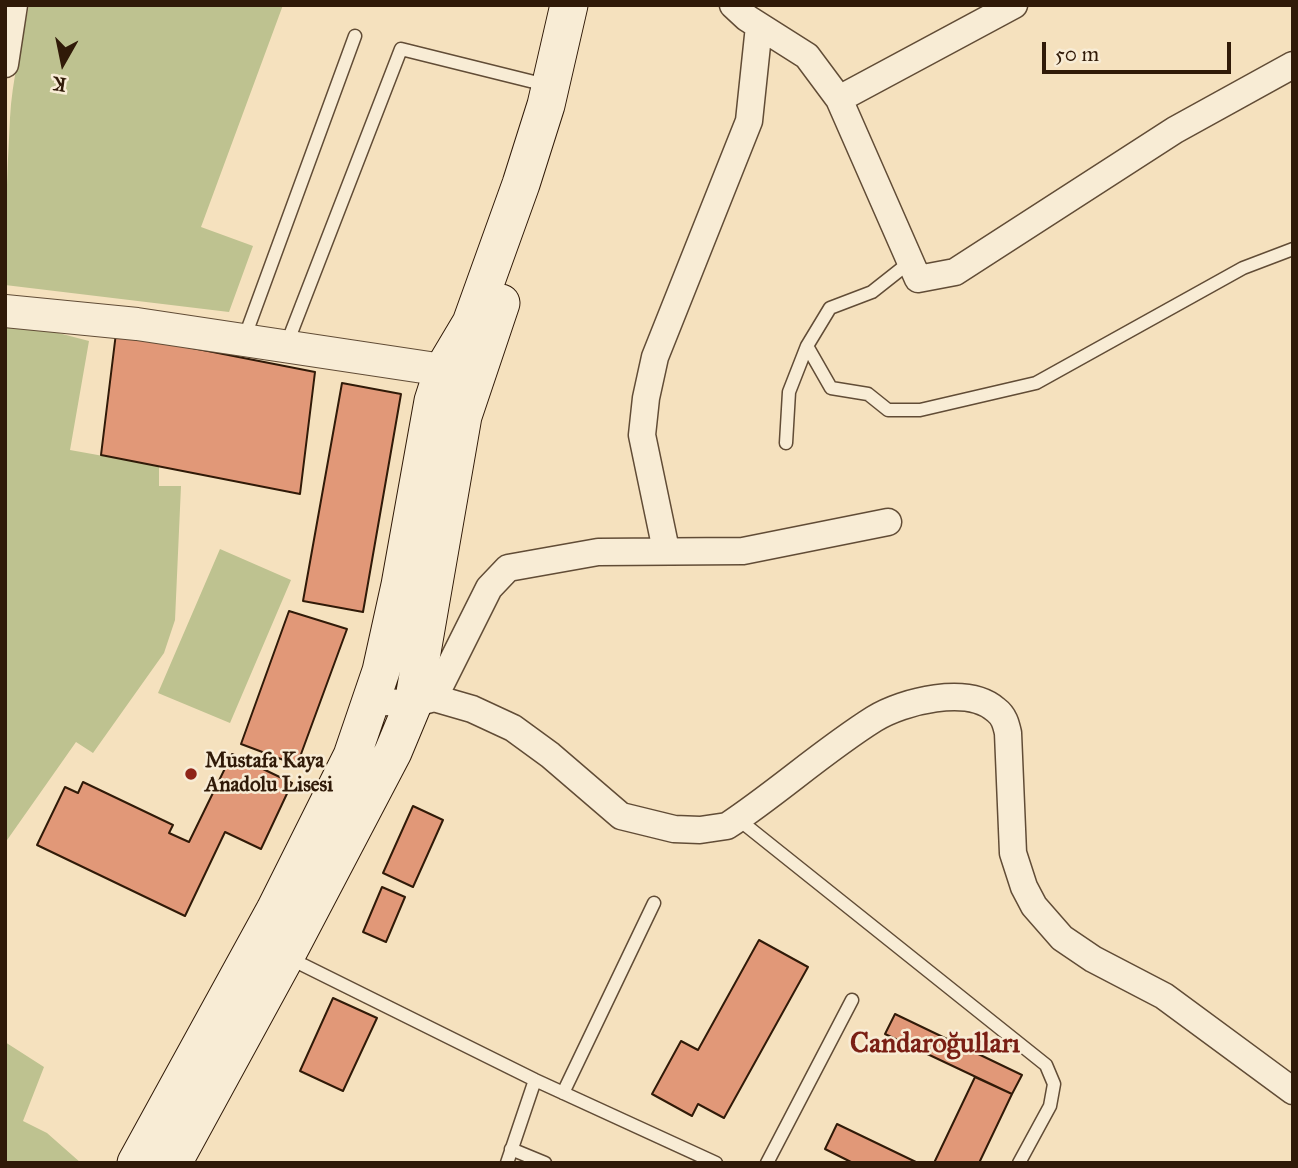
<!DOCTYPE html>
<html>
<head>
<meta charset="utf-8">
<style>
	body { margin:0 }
	#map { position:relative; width:1298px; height:1168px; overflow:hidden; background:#f5e1be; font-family:"IM FELL Great Primer",serif }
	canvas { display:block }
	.frame { position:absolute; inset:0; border:7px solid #301a08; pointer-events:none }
	.north { position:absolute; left:28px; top:28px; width:70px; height:70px; -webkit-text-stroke:5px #f8ecd5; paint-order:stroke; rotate:189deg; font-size:19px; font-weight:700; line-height:28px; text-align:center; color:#301a08 }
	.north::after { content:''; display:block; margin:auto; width:24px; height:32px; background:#301a08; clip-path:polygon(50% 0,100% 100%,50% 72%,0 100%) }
	.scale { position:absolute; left:1042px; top:42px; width:189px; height:32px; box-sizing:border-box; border:4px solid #301a08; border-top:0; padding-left:9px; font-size:21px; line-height:24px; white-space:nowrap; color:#301a08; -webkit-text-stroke:5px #f8ecd5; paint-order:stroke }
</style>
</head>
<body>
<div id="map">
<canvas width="1298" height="1168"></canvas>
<div class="frame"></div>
<div class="north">K</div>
<div class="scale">50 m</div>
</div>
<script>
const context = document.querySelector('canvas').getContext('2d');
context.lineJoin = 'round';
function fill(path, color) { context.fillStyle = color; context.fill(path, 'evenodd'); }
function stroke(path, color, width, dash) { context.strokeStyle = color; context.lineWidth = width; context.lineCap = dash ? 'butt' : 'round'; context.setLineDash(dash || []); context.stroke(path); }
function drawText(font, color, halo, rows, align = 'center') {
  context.font = font + ' "IM FELL Great Primer",serif'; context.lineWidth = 5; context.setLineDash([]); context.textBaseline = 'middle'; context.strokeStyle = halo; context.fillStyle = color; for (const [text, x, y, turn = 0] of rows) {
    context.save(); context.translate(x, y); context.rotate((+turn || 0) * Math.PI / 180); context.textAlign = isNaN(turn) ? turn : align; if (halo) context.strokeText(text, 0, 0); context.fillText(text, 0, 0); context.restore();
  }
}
fill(new Path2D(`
	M 29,5 L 283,5 L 201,227 L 253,246 L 229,312 L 5,285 C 5,229 7,174 10,118 C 12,80 22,42 29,5 Z
	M 5,319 L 89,341 L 70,450 L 159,466 L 159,486 L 181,486 L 175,620 L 164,653 L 93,753 L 76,742 L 5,843 Z
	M 220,549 L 291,580 L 230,723 L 158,693 Z
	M 5,1042 L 44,1067 L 23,1121 L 47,1133 L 81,1163 L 5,1163 Z`), '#bec290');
const building = new Path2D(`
	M 116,333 L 315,372 L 300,494 L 101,455 Z
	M 342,383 L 401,394 L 363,612 L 303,601 Z
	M 289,611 L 347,629 L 297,765 L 241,744 Z
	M 232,754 L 292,783 L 261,849 L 225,832 L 185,916 L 37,845 L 65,787 L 78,793 L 83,782 L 173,825 L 169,833 L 189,842 Z
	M 413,806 L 443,820 L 413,887 L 383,873 Z
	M 382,887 L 405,897 L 386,942 L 363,932 Z
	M 759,940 L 808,967 L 724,1118 L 698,1104 L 692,1116 L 652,1094 L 681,1041 L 698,1050 Z
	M 333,998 L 377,1018 L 343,1091 L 300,1071 Z
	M 895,1014 L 1022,1075 L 1012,1094 L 885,1034 Z
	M 975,1077 L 1012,1094 L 979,1163 L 934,1163 Z
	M 837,1124 L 918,1163 L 853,1163 L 825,1149 Z`);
fill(building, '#e19878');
stroke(building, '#301a08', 2);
const service = new Path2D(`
	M 244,339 L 355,36
	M 286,346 L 401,49 L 546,85
	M 807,346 L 831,388 L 868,394 L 888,410 L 920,410 L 1036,383 L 1243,268 L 1293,249
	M 786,443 L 789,392 L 807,346 L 830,308 L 872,292 L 910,262
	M 738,819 L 1046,1065 L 1054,1084 L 1050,1106 L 1019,1163
	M 289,958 L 535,1080 L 716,1163
	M 563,1093 L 654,903
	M 511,1149 L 545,1163
	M 507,1163 L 535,1080
	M 767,1163 L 852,1000`);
const minor = new Path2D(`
	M 733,5 L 747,18 L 807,56 L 839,99 L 918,279 L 955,272 L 1175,130 L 1293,65
	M 5,64 L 14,5
	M 839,99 L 1014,5
	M 666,550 L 642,435 L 646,398 L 655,357 L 749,121 L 759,26
	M 434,698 L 472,709 L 513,728 L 550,755 L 621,816 L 674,829 L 700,830 L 727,826 C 777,793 823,751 874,719 C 903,701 968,685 996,710 C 1004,716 1006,724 1008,733 L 1013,853 L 1024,887 L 1034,906 L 1062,938 L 1093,959 L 1164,996 L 1293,1091
	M 372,701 L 413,704 L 434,698 L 489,588 L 508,568 L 598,552 L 743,551 L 888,522`);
const tertiary = new Path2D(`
	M 5,311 L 137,324 L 443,370 L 466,377`);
const secondary = new Path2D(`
	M 136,1163 L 275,910 L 352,756 L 381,671 L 400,585 L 433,401 L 443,370 L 471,323 L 521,184 L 546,105 L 569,5
	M 173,1163 L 286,956 L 393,752 L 413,704 L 463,416 L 501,303`);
stroke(service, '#614c36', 15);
stroke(minor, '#614c36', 29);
stroke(tertiary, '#614c36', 34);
stroke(secondary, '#301a08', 39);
stroke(service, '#f8ecd5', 12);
stroke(minor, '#f8ecd5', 26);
stroke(tertiary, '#f8ecd5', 32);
stroke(secondary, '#f8ecd5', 37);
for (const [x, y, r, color] of [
	[191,774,7,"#8f2418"]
]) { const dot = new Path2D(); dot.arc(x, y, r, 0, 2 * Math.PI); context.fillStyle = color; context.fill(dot); stroke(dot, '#f8ecd5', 2.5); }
drawText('bold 21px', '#301a08', '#f8ecd5', [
	["Mustafa Kaya",205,762],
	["Anadolu Lisesi",205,786]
], 'left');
drawText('bold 28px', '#7a1f14', '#f8ecd5', [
	["Candaroğulları",935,1045]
]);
</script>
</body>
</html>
